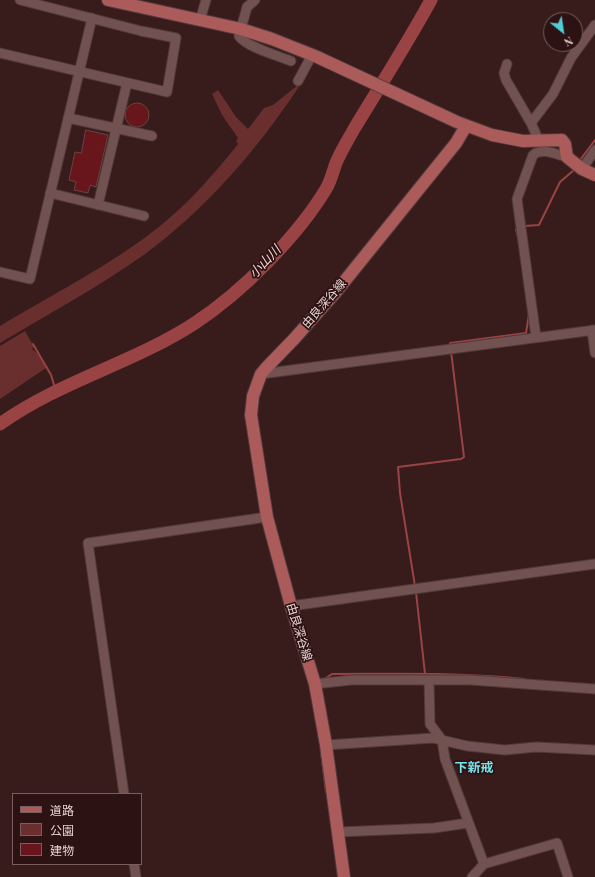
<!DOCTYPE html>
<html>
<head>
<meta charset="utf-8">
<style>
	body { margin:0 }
	#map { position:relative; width:595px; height:877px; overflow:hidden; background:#371c1b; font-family:"Playfair Display","Noto Sans JP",serif }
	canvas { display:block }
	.legend { position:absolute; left:12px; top:793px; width:130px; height:72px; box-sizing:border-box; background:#2c1212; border:1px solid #765f5e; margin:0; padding:5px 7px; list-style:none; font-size:12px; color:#e5d2d1 }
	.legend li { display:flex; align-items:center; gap:8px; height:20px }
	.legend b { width:20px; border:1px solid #765f5e }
	.north { position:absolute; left:543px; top:12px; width:40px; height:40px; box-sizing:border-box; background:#2c1212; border:1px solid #765f5e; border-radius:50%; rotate:150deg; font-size:11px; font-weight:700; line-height:16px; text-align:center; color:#e5d2d1 }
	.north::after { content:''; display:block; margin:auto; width:14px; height:18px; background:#51ccd5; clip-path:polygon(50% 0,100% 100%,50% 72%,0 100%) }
</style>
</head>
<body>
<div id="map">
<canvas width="595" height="877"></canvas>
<ul class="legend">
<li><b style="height:5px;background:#aa5b5a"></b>道路</li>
<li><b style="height:11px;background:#692f2f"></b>公園</li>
<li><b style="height:11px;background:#68151b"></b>建物</li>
</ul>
<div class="north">N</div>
</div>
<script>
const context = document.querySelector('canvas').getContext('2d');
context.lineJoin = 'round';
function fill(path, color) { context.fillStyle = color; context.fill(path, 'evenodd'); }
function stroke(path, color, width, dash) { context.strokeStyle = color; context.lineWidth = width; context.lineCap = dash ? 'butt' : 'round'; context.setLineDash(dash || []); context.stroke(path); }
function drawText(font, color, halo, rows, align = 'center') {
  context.font = font + ' "Playfair Display","Noto Sans JP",serif'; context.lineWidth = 3.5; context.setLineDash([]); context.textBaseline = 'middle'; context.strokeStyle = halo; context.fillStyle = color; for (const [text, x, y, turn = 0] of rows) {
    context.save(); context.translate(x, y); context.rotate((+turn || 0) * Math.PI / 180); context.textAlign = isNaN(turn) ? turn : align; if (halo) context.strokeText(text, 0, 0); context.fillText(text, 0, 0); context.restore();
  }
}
fill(new Path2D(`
	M 298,85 L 300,85 C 258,149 207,208 145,254 C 99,287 48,314 0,343 L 0,326 C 53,294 113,264 160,226 C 190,202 214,174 238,144 L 236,141 L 238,138 L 222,115 L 212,94 L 218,90 L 236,117 L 248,129 L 264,108 L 273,105 Z
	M 25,331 L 34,347 L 32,349 L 37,353 L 46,368 L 0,399 L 0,346 Z`), '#692f2f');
stroke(new Path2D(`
	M 580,160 L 595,140
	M 524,226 L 539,225 L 560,182 L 574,170
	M 516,230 L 518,237
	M 33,344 L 51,375 L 56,391
	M 451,347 L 450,343 L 526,333 L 529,314
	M 415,586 L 400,493 L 398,467 L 461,459 L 464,457 L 451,351
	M 416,592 L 425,674
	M 326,678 L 332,674 C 396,674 460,672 524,679
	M 318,733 L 319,740
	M 321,752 L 326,792`), '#994344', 2);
stroke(new Path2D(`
	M 0,424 C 60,381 134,363 195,323 C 242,292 297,237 326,189 C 331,181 333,171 336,163 C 341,151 348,140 354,129 C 380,86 407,44 431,0`), '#994344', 13);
const building = new Path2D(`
	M125 115a12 12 0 1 1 24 0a12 12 0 1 1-24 0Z
	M 86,130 L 108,135 L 96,187 L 90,185 L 88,193 L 74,190 L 76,182 L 69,180 L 75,152 L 81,153 Z`);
fill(building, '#68151b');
stroke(building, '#644543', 1);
const minor = new Path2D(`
	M 255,0 L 247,7 L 239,36 C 246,47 279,56 291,61
	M 200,20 L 206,0
	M 0,53 L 167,92 L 176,38 L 141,31 L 20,0
	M 507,64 L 504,73 L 506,80 L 531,123 L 539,141
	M 298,81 L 312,55
	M 68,118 L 152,136
	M 531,123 L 553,94 L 571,58 L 595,25
	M 582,169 L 595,150
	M 50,193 L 144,216
	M 98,205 L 127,83
	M 0,272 L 30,279 L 92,18
	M 592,330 L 595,353
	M 536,337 L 517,199 L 533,155 C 542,147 557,155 567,157
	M 261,374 L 595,330
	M 291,606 L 595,564
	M 429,680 L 430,724 L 442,740 L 445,759 L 484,864
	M 315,684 L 351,680 L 471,680 L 595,689
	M 326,745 L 433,738 L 467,746 L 505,750 L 536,747 L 595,750
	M 124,794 L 88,543 L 267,517
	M 338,832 L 434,828 L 468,823
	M 134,864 L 136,877
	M 472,877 L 484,864 L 557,843 L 568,877`);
const major = new Path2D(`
	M 108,0 L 241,29 L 272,39 L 315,56 L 457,122 L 492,135 L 523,141 L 562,140 L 565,144 L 567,157 L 582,169 L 595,175
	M 344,877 L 326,745 L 315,684 L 291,606 L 267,517 L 251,415 L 253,396 L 261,374 L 266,368 L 294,339 L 335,293 L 456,143 L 466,126`);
stroke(minor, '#513a3b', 11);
stroke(major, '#513a3b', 14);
stroke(minor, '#725250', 9);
stroke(major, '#aa5b5a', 12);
drawText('12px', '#e5d2d1', '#2c1212', [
	["由良深谷線",324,304,-49],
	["由良深谷線",299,632,73]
]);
drawText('italic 13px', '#f2d8d6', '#2c1212', [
	["小山川",265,262,-47]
]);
drawText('bold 13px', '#77e3eb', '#2c1212', [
	["下新戒",474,768]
]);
</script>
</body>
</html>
